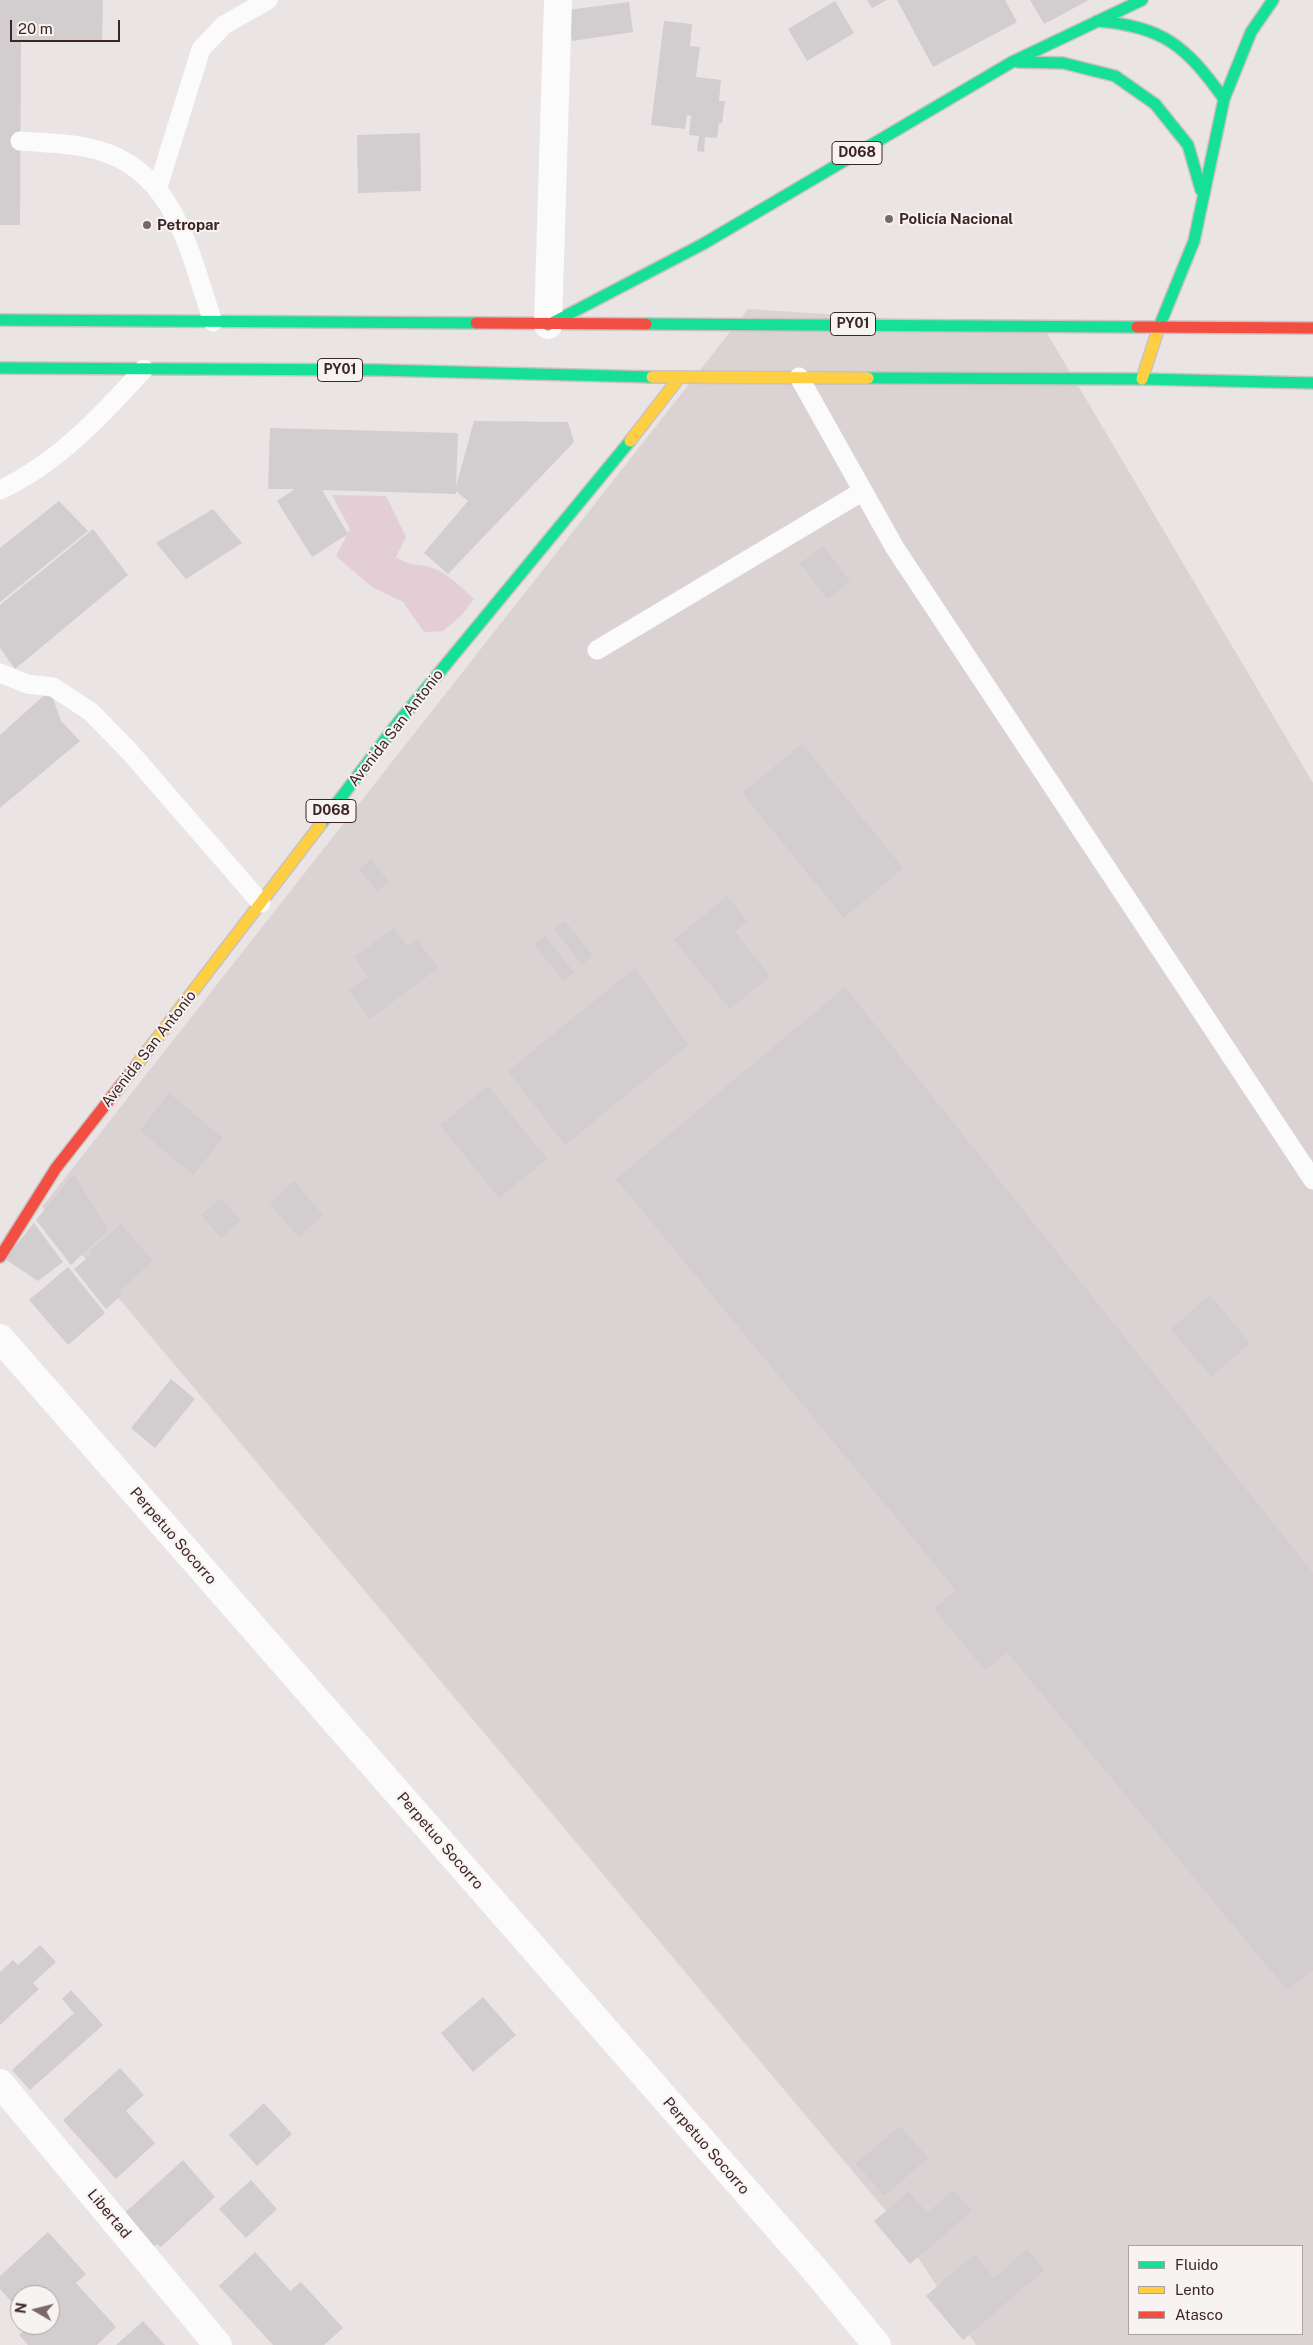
<!DOCTYPE html>
<html>
<head>
<meta charset="utf-8">
<style>
	body { margin:0 }
	#map { position:relative; width:1313px; height:2345px; overflow:hidden; background:#eae4e5; font-family:"Public Sans",sans-serif }
	canvas { display:block }
	.legend { position:absolute; left:1128px; top:2245px; width:175px; height:90px; box-sizing:border-box; background:#f8f3f3; border:1px solid #ada1a0; margin:0; padding:6px 9px; list-style:none; font-size:15px; color:#3c2623 }
	.legend li { display:flex; align-items:center; gap:10px; height:25px }
	.legend b { width:25px; border:1px solid #ada1a0 }
	.north { position:absolute; left:10px; top:2285px; width:50px; height:50px; box-sizing:border-box; background:#f8f3f3; border:1px solid #ada1a0; border-radius:50%; rotate:278deg; font-size:14px; font-weight:700; line-height:20px; text-align:center; color:#3c2623 }
	.north::after { content:''; display:block; margin:auto; width:18px; height:22px; background:#796867; clip-path:polygon(50% 0,100% 100%,50% 72%,0 100%) }
	.scale { position:absolute; left:10px; top:20px; width:110px; height:22px; box-sizing:border-box; border:2px solid #3c2623; border-top:0; padding-left:6px; font-size:15px; line-height:18px; white-space:nowrap; color:#3c2623; -webkit-text-stroke:4px #f8f3f3; paint-order:stroke }
</style>
</head>
<body>
<div id="map">
<canvas width="1313" height="2345"></canvas>
<ul class="legend">
<li><b style="height:6px;background:#16e098"></b>Fluido</li>
<li><b style="height:6px;background:#ffcf43"></b>Lento</li>
<li><b style="height:6px;background:#f24e42"></b>Atasco</li>
</ul>
<div class="north">N</div>
<div class="scale">20 m</div>
</div>
<script>
const context = document.querySelector('canvas').getContext('2d');
context.lineJoin = 'round';
function fill(path, color) { context.fillStyle = color; context.fill(path, 'evenodd'); }
function stroke(path, color, width, dash) { context.strokeStyle = color; context.lineWidth = width; context.lineCap = dash ? 'butt' : 'round'; context.setLineDash(dash || []); context.stroke(path); }
function drawText(font, color, halo, rows, align = 'center') {
  context.font = font + ' "Public Sans",sans-serif'; context.lineWidth = 4; context.setLineDash([]); context.textBaseline = 'middle'; context.strokeStyle = halo; context.fillStyle = color; for (const [text, x, y, turn = 0] of rows) {
    context.save(); context.translate(x, y); context.rotate((+turn || 0) * Math.PI / 180); context.textAlign = isNaN(turn) ? turn : align; if (halo) context.strokeText(text, 0, 0); context.fillText(text, 0, 0); context.restore();
  }
}
fill(new Path2D(`
	M 748,309 L 1044,328 L 1313,783 L 1313,2345 L 976,2345 L 891,2217 L 42,1207 ZM 1129,2246 L 1302,2246 L 1302,2334 L 1129,2334 Z`), '#dbd3d3');
fill(new Path2D(`
	M 332,495 L 386,496 L 406,537 L 396,557 C 411,567 413,563 429,567 C 447,572 461,587 474,599 L 462,615 L 443,631 L 424,632 L 403,602 L 372,587 L 336,556 L 350,529 Z`), '#e2ced4');
fill(new Path2D(`
	M 0,0 L 103,0 L 102,42 L 21,41 L 20,225 L 0,225 Z
	M 867,0 L 887,0 L 872,8 Z
	M 897,0 L 1005,0 L 1017,22 L 933,67 Z
	M 1030,0 L 1089,0 L 1044,24 Z
	M 835,1 L 854,33 L 807,61 L 788,29 Z
	M 629,2 L 633,32 L 572,41 L 568,10 Z
	M 664,21 L 692,24 L 690,46 L 700,47 L 696,77 L 721,80 L 719,101 L 725,101 L 722,123 L 719,123 L 717,138 L 705,137 L 704,152 L 697,151 L 699,136 L 689,135 L 691,116 L 687,115 L 685,129 L 651,125 Z
	M 420,133 L 421,191 L 358,193 L 357,135 Z
	M 474,421 L 568,422 L 574,442 L 448,574 L 424,553 L 468,501 L 456,491 L 456,494 L 322,490 L 348,534 L 312,557 L 277,501 L 295,489 L 268,489 L 270,428 L 458,433 L 456,486 Z
	M 59,501 L 88,531 L 0,602 L 0,548 Z
	M 213,509 L 242,543 L 186,579 L 156,543 Z
	M 93,529 L 128,575 L 15,669 L 0,648 L 0,605 Z
	M 824,546 L 850,582 L 827,599 L 800,563 Z
	M 50,690 L 61,721 L 80,741 L 0,808 L 0,735 Z
	M 802,744 L 903,868 L 844,918 L 742,793 Z
	M 371,859 L 389,882 L 377,891 L 359,869 Z
	M 727,896 L 747,921 L 735,932 L 770,976 L 730,1009 L 674,940 Z
	M 565,921 L 592,955 L 582,965 L 554,929 Z
	M 394,928 L 407,946 L 417,939 L 438,968 L 370,1019 L 349,991 L 368,977 L 354,957 Z
	M 545,936 L 574,972 L 564,981 L 534,945 Z
	M 635,968 L 688,1045 L 565,1145 L 508,1071 Z
	M 845,987 L 1313,1573 L 1313,1970 L 1287,1990 L 1007,1652 L 985,1670 L 934,1609 L 956,1590 L 616,1179 Z
	M 488,1086 L 547,1159 L 499,1198 L 440,1125 Z
	M 169,1093 L 223,1138 L 193,1175 L 140,1130 Z
	M 74,1174 L 108,1230 L 71,1265 L 36,1220 Z
	M 294,1181 L 323,1215 L 299,1237 L 270,1204 Z
	M 221,1198 L 241,1221 L 221,1238 L 201,1215 Z
	M 34,1223 L 63,1262 L 38,1281 L 5,1259 Z
	M 121,1224 L 153,1261 L 120,1290 L 114,1283 L 123,1294 L 106,1309 L 74,1269 L 91,1255 L 89,1252 Z
	M 68,1267 L 105,1313 L 68,1345 L 29,1300 Z
	M 1210,1295 L 1250,1343 L 1211,1377 L 1171,1329 Z
	M 171,1379 L 195,1399 L 155,1448 L 131,1428 Z
	M 40,1945 L 56,1962 L 33,1983 L 39,1989 L 0,2025 L 0,1972 L 13,1960 L 18,1965 Z
	M 71,1990 L 103,2025 L 30,2090 L 12,2070 L 74,2013 L 62,1999 Z
	M 483,1997 L 516,2035 L 473,2072 L 441,2033 Z
	M 120,2068 L 144,2095 L 126,2111 L 155,2143 L 116,2179 L 63,2120 Z
	M 264,2103 L 292,2134 L 257,2166 L 229,2135 Z
	M 900,2126 L 928,2158 L 884,2196 L 856,2163 Z
	M 183,2160 L 215,2197 L 161,2247 L 157,2244 L 148,2252 L 118,2219 Z
	M 251,2180 L 277,2209 L 246,2238 L 219,2209 Z
	M 954,2190 L 972,2211 L 910,2264 L 874,2221 L 909,2192 L 927,2213 Z
	M 48,2232 L 86,2274 L 76,2283 L 116,2327 L 97,2345 L 28,2345 L 19,2335 L 30,2325 L 50,2325 L 50,2295 L 20,2295 L 20,2311 L 0,2289 L 0,2276 Z
	M 1027,2249 L 1044,2270 L 963,2340 L 926,2296 L 974,2254 L 994,2278 Z
	M 255,2252 L 290,2291 L 301,2282 L 343,2328 L 324,2345 L 273,2345 L 219,2286 Z
	M 143,2321 L 165,2345 L 116,2345 Z`), '#d2cdce');
const fast = new Path2D(`
	M 1097,21 C 1163,26 1186,46 1224,99
	M 1018,62 L 1063,63 L 1115,76 L 1155,104 L 1188,145 L 1201,190
	M 0,320 L 476,323
	M 646,324 L 1137,327
	M 548,325 L 703,244 L 1012,62 L 1142,0
	M 1159,327 L 1194,241 L 1224,99 L 1251,32 L 1273,0
	M 0,368 L 377,370 L 652,377
	M 868,378 L 1142,379 L 1313,383
	M 321,824 L 396,725 L 630,441`);
const slow = new Path2D(`
	M 652,377 L 868,378
	M 1142,379 L 1159,327
	M 630,441 L 679,378
	M 135,1067 L 321,824`);
const jam = new Path2D(`
	M 476,323 L 646,324
	M 1137,327 L 1313,328
	M 0,1257 L 56,1168 L 135,1067`);
stroke(fast, '#c9c2c1', 14);
stroke(slow, '#c9c2c1', 14);
stroke(jam, '#c9c2c1', 14);
stroke(new Path2D(`
	M 20,141 C 45,143 73,143 97,150 C 176,171 190,255 213,322
	M 158,187 L 201,49 L 224,25 L 268,0
	M 799,377 L 895,548 L 1313,1180
	M 0,490 C 58,463 102,415 144,369
	M 597,650 L 863,491
	M 0,673 L 27,684 L 53,687 L 91,712 L 130,752 L 261,903`), '#fcfbfb', 19);
stroke(new Path2D(`
	M 548,325 L 558,0
	M 0,1338 L 816,2271 L 877,2345
	M 0,2083 L 218,2345`), '#fcfbfb', 28);
stroke(fast, '#16e098', 11);
stroke(slow, '#ffcf43', 11);
stroke(jam, '#f24e42', 11);
for (const [x, y, r, color] of [
	[889,219,5,"#796867"],
	[147,225,5,"#796867"]
]) { const dot = new Path2D(); dot.arc(x, y, r, 0, 2 * Math.PI); context.fillStyle = color; context.fill(dot); stroke(dot, '#f8f3f3', 2); }
for (const [x, y, w] of [
	[857,153,50],
	[853,324,45],
	[340,370,45],
	[331,811,50]
]) { const box = new Path2D(); box.roundRect(x - w / 2, y - 11.5, w, 23, 4); context.fillStyle = '#f8f3f3'; context.fill(box); stroke(box, '#3c2623', 1); }
drawText('bold 14px', '#3c2623', null, [
	["D068",857,153],
	["PY01",853,324],
	["PY01",340,370],
	["D068",331,811]
]);
drawText('bold 15px', '#3c2623', '#f8f3f3', [
	["Policía Nacional",899,219],
	["Petropar",157,225]
], 'left');
drawText('15px', '#3c2623', '#f8f3f3', [
	["Avenida San Antonio",396,728,-52],
	["Avenida San Antonio",149,1049,-52],
	["Perpetuo Socorro",173,1536,49],
	["Perpetuo Socorro",440,1841,49],
	["Perpetuo Socorro",706,2146,49],
	["Libertad",109,2214,50]
]);
</script>
</body>
</html>
